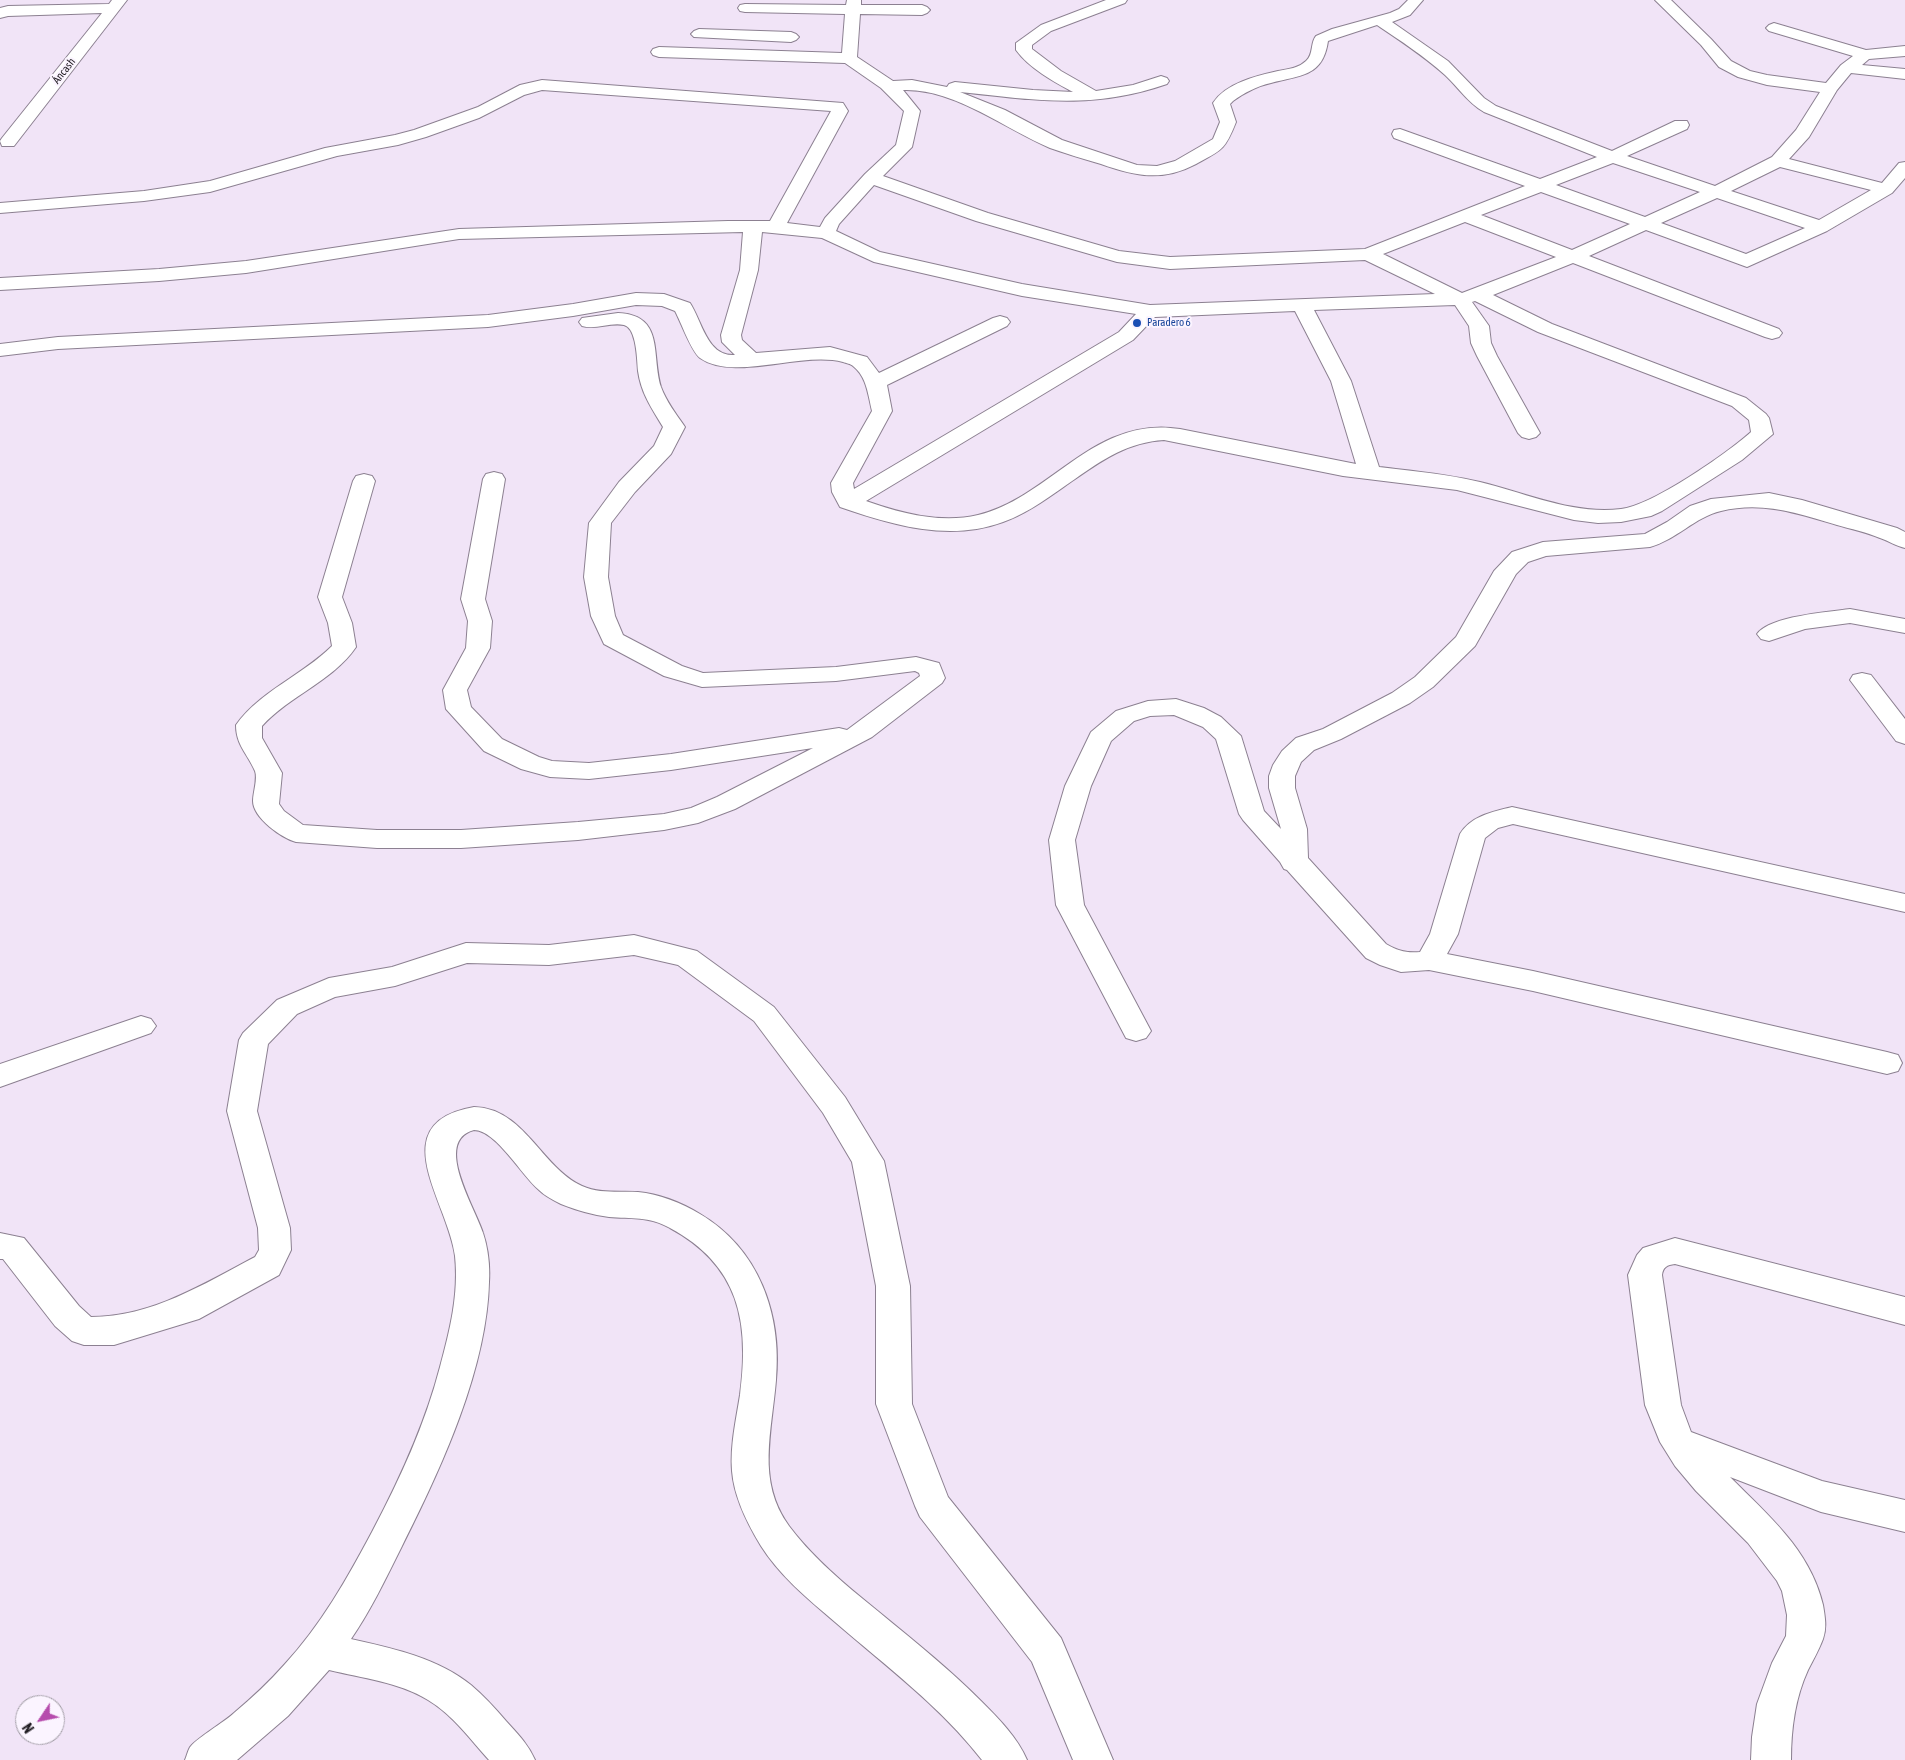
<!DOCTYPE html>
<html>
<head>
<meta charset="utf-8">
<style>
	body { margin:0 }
	#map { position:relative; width:1905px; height:1760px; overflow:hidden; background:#f1e4f7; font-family:"Asap Condensed",sans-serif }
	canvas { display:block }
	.north { position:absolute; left:15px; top:1695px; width:50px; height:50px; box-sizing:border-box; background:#fbf4ff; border:1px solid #a39ea7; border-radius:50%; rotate:236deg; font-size:14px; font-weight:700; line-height:20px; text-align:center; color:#201c22 }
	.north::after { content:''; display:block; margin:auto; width:18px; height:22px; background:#b64cad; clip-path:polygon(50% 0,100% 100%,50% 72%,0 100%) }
</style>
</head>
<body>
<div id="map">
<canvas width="1905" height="1760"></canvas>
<div class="north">N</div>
</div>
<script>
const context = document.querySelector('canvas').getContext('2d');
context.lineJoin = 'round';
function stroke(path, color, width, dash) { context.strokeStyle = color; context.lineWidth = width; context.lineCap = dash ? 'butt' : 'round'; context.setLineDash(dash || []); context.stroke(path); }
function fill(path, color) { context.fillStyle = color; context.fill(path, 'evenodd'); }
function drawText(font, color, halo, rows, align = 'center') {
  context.font = font + ' "Asap Condensed",sans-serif'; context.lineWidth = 4; context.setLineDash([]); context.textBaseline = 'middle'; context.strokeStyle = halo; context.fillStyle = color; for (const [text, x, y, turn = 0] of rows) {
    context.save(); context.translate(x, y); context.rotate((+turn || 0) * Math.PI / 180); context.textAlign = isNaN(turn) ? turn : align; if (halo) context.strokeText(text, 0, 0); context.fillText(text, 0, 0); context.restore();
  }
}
const minor = new Path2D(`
	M 112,0 L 127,0 L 14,146 L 2,146 L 0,141 L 2,138 L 102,13 L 8,16 L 0,18 L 0,8 L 8,6 L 109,4 Z
	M 847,0 L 861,0 L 861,5 L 922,5 L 927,7 L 930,10 L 927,13 L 922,15 L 860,14 L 857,57 L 893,81 L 912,80 L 947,87 L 949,84 L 955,82 L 1033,90 L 1073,92 C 1054,82 1029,68 1016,50 L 1016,43 L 1041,25 L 1106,0 L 1127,0 L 1125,3 L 1051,31 L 1032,45 L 1032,49 L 1061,71 L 1096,91 L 1133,85 L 1161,76 L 1167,78 L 1169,81 L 1167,84 C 1092,110 1036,100 960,92 L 1005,110 L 1062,140 L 1137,165 L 1157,166 L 1175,161 L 1213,139 L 1220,122 L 1213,103 C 1226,83 1256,76 1278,71 C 1288,69 1299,68 1306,61 C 1314,54 1310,43 1316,36 L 1332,29 L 1390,13 L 1399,9 L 1408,0 L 1423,0 L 1410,15 L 1392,22 L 1448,61 L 1484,98 L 1496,106 L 1612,151 L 1675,121 L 1687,121 L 1689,125 L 1687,129 L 1627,156 L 1715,186 L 1772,157 L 1796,130 L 1820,92 L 1767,85 L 1738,77 L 1719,67 L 1701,45 L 1655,0 L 1671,0 L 1711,39 L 1731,61 L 1750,71 L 1767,75 L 1826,83 L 1841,65 L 1853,56 L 1769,31 L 1766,28 L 1769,25 L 1774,23 L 1866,50 L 1905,46 L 1905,56 L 1869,59 L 1862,65 L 1905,69 L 1905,79 L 1851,73 L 1837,90 L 1809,137 L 1789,159 L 1882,183 L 1899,163 L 1905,162 L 1905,178 L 1892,193 L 1827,231 L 1747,267 L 1646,230 L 1589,256 L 1779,329 L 1782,333 L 1779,337 L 1772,339 L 1765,337 L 1573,263 L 1493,295 L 1552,324 L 1746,398 L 1766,414 L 1769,418 L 1773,434 L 1742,460 L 1662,511 L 1651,516 L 1621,522 L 1598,523 L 1574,520 L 1457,490 L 1343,476 L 1164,440 C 1129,442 1103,459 1075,479 C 1053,494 1029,513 1003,522 C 949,542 892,525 840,507 L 832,492 L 831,483 L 872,411 C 868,395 867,377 853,366 C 851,364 846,363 843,362 C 801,351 734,382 700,358 C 691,351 681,322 675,311 L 662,306 L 636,305 L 573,316 L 488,327 L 58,349 L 0,356 L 0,344 L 58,337 L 488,315 L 573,304 L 636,293 L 664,294 L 690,303 C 702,321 707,357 735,355 L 722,342 L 721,335 L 740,270 L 743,232 L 459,239 L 246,273 L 159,281 L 0,290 L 0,278 L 159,269 L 246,261 L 459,229 L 728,221 L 770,221 L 831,111 L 542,90 L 524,95 L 479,118 L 426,137 L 398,145 L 337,156 L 210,192 L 144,201 L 0,213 L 0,203 L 144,191 L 210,181 L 325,148 L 395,135 L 414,130 L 478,107 L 520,85 L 542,80 L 843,103 L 848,111 L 787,223 L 820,227 L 825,218 L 865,174 L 896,145 L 904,111 L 881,88 L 845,63 L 659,57 L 653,55 L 651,52 L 653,49 L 659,47 L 842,53 L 845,14 L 745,12 L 740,11 L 738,8 L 740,5 L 745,4 L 846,5 ZM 1377,25 C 1401,41 1424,56 1445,75 C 1459,88 1468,103 1484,112 L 1597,157 L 1540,179 L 1400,129 L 1394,130 L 1392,134 L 1394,138 L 1525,186 L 1365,249 L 1170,257 L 1119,251 L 988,213 L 883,176 L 912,147 L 920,111 L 903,90 C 954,88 1005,129 1050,148 C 1067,154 1084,159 1101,164 C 1135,176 1162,182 1196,164 C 1222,150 1225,150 1236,122 L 1230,104 L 1233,101 C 1244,93 1257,86 1271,83 C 1300,75 1323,77 1328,41 ZM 1613,163 L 1700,192 L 1645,217 L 1556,185 ZM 1780,167 L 1871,190 L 1819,220 L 1731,191 ZM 874,185 L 976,221 L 1117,262 L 1170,269 L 1365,260 L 1435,294 L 1150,305 L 1022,284 L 880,252 L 836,231 L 839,224 ZM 1541,192 L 1630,224 L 1572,250 L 1481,215 ZM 1717,198 L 1805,228 L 1746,254 L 1661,223 ZM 1465,222 L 1556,257 L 1462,293 L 1383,254 ZM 762,232 L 822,238 L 874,262 L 1022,296 L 1136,314 L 1119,332 L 854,489 L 853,483 L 892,411 L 887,385 L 1007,326 L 1010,322 L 1007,318 L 1000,316 L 993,318 L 879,373 L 867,357 L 830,347 L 756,353 L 742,340 L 741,335 L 758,270 ZM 1475,301 L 1538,332 L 1732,406 L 1749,420 L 1751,432 C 1726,454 1653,505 1621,509 C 1573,515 1526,493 1480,482 C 1447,474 1413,471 1379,467 L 1351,381 L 1314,310 L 1455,305 L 1469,326 L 1471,343 L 1477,356 L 1518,433 L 1522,437 L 1529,439 L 1536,437 L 1540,433 L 1497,356 L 1491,343 L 1489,326 L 1472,302 ZM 1295,311 L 1331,381 L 1356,464 L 1180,429 C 1094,415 1050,498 978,515 C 941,524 900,513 866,501 L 1133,340 L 1155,317 Z
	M 699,29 L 791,32 L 796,34 L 799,37 L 796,40 L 791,42 L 694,37 L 691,34 L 694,31 Z
	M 618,313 C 665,315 651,355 661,387 C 666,401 676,414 685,427 L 671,454 L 635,492 L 611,523 L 608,577 L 615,616 L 623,635 L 682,666 L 703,673 L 836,667 L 916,657 L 939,663 L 945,678 L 942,683 L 872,737 L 735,809 L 698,823 L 664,830 L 578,840 L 461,848 L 377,848 L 296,842 C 282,838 253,818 253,801 C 253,792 258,779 255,771 C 247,753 236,745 236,725 C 260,691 303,675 332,646 L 328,623 L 318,597 L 353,481 L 356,476 L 364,474 L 372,476 L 375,481 L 342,597 L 352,623 L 356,647 C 333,681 289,696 262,726 L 262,738 L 282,773 L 279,804 L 284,811 L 303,825 L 377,830 L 461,830 L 578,822 L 664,814 L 691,808 L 717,797 L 813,748 L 671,770 L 589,779 L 550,777 L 521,769 L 484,751 L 446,709 L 443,690 L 466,648 L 468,621 L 461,599 L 483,479 L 486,474 L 494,472 L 502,474 L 505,479 L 485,599 L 492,621 L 490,648 L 467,690 L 471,707 L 502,739 L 539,757 L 552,761 L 589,763 L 671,754 L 839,728 L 847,730 L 920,676 L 919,673 L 915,671 L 836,681 L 702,687 L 664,676 L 604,644 L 591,616 L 584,577 L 589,523 L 619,482 L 654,446 L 663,427 C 652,409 641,393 638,371 C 637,361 637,328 624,325 C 610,322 596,330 582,326 L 579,322 L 582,318 Z
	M 1769,493 L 1802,500 L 1897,528 L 1905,532 L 1905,548 C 1896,546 1889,541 1880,538 C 1866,532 1851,529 1837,525 C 1797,513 1762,501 1721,511 C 1695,517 1676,540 1650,547 L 1546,556 L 1528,562 L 1516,574 L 1475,646 L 1433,687 L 1410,703 L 1341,739 L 1314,750 L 1301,762 L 1295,776 L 1295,788 L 1307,829 L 1308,858 L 1386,944 C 1398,951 1406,953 1420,952 L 1430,934 L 1460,834 C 1471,816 1492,812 1512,807 L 1905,894 L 1905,912 L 1513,824 L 1498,828 L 1485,838 L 1458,934 L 1447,954 L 1533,971 L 1887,1052 L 1898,1055 L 1902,1063 L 1898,1071 L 1887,1074 L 1533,991 L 1429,970 L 1401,972 L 1380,965 L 1366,958 L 1287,870 L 1284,869 L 1280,862 L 1243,820 L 1239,814 L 1216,739 L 1203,727 L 1174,715 L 1150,716 L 1134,721 L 1111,741 L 1091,786 L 1075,840 L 1084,905 L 1151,1031 L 1146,1038 L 1136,1041 L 1126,1038 L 1056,905 L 1049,840 L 1065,786 L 1091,732 L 1116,711 L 1148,701 L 1176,699 L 1204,708 L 1221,717 L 1241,736 L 1264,811 L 1281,829 L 1269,788 L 1269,776 L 1273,765 L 1282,751 L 1296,738 L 1323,729 L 1392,693 L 1415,677 L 1456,637 L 1494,571 L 1512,552 L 1543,542 L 1645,534 L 1667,522 L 1690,506 L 1711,499 Z
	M 1850,609 L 1905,619 L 1905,633 L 1850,623 L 1805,629 L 1769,641 L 1761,639 L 1757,634 C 1770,616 1828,612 1850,609 Z
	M 1862,673 L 1871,675 L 1905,719 L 1905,744 L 1896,741 L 1850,680 L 1853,675 Z
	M 634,935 L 697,951 L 774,1007 L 845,1097 L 879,1153 L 884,1161 L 910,1286 L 912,1404 L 948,1497 L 1061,1638 L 1113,1760 L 1073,1760 L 1032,1662 L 920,1517 L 915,1506 L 876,1404 L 876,1286 L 852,1162 L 823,1113 L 754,1021 L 678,965 L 634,955 L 549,965 L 467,963 L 395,986 L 335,997 L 297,1014 L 268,1044 L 257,1111 L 290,1228 L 291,1250 L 279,1275 L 199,1319 L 114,1345 L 84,1345 L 72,1341 L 55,1326 L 3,1259 L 0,1259 L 0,1233 L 24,1238 L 79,1306 L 91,1317 C 151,1317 204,1284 255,1257 L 259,1250 L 258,1228 L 227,1111 L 239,1040 L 243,1033 L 277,1000 L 329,978 L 392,967 L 466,943 L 549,945 Z
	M 141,1016 L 151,1019 L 156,1026 L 151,1033 L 0,1087 L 0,1064 Z
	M 474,1107 C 524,1108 541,1167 582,1186 C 600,1194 619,1191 638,1192 C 659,1194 682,1203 700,1214 C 759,1249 782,1314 776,1380 C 772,1431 756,1481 789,1526 C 810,1554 836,1577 863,1599 C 903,1632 944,1664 981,1701 C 999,1719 1017,1737 1027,1760 L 982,1760 C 941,1707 886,1666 835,1622 C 808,1599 780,1576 761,1546 C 747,1523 734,1497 732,1471 C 730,1446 736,1420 740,1395 C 750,1322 739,1265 670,1228 C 649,1216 631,1219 609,1217 C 593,1215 576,1210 561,1204 C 553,1200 545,1196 539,1190 C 522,1176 496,1130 474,1130 C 432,1141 476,1209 483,1233 C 488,1248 490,1266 489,1282 C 487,1369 441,1469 402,1546 C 386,1578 371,1610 351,1639 C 392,1648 438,1658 471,1685 C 484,1696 495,1708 506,1721 C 517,1733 528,1744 535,1760 L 489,1760 C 470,1739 453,1715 428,1700 C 399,1682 362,1678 329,1670 L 288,1716 L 237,1760 L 185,1760 C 187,1756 188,1749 191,1746 C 200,1736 223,1723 234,1713 C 252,1698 269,1682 285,1664 C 321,1625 347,1579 372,1532 C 400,1479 425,1425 440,1367 C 450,1330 459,1294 455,1256 C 449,1203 381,1123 474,1107 Z
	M 1675,1238 L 1905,1297 L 1905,1325 L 1675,1264 C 1667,1265 1663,1267 1662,1275 L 1681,1405 L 1691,1432 L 1822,1481 L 1905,1500 L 1905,1532 L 1821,1512 L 1730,1477 C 1768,1515 1810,1550 1823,1605 C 1825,1617 1827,1628 1823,1639 C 1819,1650 1813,1660 1808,1670 C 1795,1698 1791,1730 1791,1760 L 1751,1760 L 1752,1737 L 1757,1704 L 1772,1663 L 1786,1636 L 1787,1615 L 1782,1591 L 1777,1581 L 1748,1543 L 1696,1491 L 1675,1466 L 1660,1442 L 1645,1405 L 1628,1275 L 1637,1255 L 1643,1248 Z`);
stroke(minor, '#8c8091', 2);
fill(minor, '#fff');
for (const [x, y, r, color] of [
	[1137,323,5,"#1a4fb4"]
]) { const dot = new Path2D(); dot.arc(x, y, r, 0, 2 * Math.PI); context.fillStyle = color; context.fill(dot); stroke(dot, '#fbf4ff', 2); }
drawText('11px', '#201c22', '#fbf4ff', [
	["Áncash",64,71,-52]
]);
drawText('11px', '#164399', '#fbf4ff', [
	["Paradero 6",1147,323]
], 'left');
</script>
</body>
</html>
